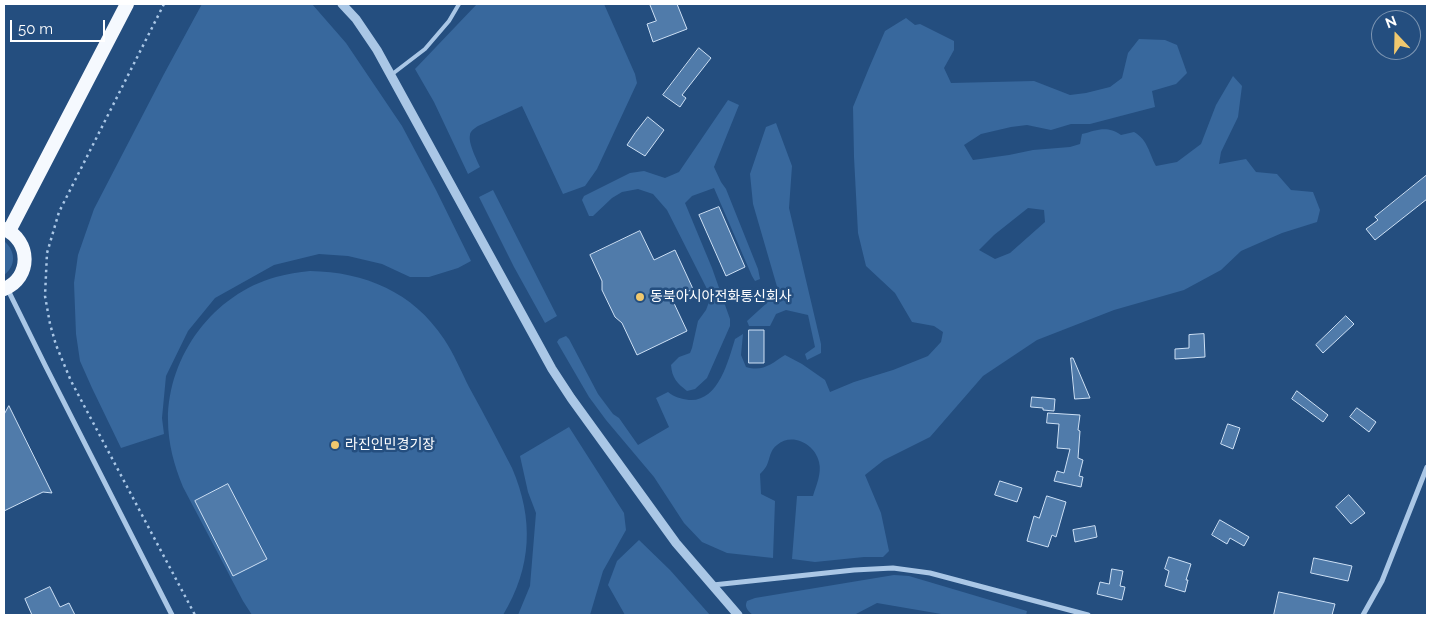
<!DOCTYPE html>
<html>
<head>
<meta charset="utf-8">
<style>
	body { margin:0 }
	#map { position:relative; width:1431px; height:619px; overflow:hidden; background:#244e7f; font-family:Raleway,sans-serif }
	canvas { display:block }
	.frame { position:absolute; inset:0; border:5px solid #fff; pointer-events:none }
	.north { position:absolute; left:1371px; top:10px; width:50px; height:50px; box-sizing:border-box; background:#244e7f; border:1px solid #7c95b2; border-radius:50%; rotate:339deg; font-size:14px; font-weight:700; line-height:20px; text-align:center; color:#fff }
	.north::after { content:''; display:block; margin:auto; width:18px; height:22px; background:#f0c86e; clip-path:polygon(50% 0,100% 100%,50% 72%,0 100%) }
	.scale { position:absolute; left:10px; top:20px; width:95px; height:22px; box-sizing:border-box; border:2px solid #fff; border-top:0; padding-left:6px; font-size:15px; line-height:18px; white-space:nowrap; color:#fff; -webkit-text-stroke:4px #244e7f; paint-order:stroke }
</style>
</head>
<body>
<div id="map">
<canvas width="1431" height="619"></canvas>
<div class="frame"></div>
<div class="north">N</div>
<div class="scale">50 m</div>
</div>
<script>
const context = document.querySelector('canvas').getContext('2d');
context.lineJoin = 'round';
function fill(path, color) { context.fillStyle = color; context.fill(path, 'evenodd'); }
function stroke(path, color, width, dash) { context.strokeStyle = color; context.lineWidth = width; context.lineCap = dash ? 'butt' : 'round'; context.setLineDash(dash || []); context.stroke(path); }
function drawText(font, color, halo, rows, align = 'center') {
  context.font = font + ' Raleway,"Noto Sans KR",sans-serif'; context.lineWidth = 5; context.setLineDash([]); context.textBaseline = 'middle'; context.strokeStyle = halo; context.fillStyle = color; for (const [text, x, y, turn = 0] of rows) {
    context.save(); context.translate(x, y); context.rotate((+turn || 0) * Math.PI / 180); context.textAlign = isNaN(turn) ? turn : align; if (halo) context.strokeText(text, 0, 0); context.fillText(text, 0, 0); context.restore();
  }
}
fill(new Path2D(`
	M 202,4 L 312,4 L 346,43 L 402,126 L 436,190 L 471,261 L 458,268 L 429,277 L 410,277 L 382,264 L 348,256 L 319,254 L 274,265 L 215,298 L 188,331 L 166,376 L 162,418 L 164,434 L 121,448 L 92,388 L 80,361 L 76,334 L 74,283 L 78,255 L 94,209 L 164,74 Z
	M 477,4 L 604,4 L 635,74 L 637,83 L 597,169 L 585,186 L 563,194 L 522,106 L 478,126 C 475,128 470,131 470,135 C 468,143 477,160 480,167 L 468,174 L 434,102 L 415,69 Z
	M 906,18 L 915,25 L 920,24 L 954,41 L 954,50 L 944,68 L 951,83 L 1034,81 L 1070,95 L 1086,93 L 1110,87 L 1122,78 L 1128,53 L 1139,39 L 1165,40 L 1177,45 L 1187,73 L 1176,84 L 1152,91 L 1155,107 L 1090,124 L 1071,124 L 1051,130 L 1027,125 L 1011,127 L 981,134 L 964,145 L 973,160 L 1009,155 L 1033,150 L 1070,147 L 1080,144 L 1082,134 C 1097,130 1107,125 1121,135 L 1134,132 C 1148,140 1149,153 1156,166 L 1177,162 L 1201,144 L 1216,105 L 1233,76 L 1242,86 L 1238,117 L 1221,152 L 1219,164 L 1246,159 L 1256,172 L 1277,174 L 1291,190 L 1313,192 L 1320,210 L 1317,222 L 1282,233 L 1241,251 L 1221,270 L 1184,290 L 1114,310 L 1037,340 L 983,376 L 930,437 L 884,460 L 865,475 L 881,513 L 889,551 L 883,557 L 864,557 L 815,562 L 792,559 L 797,496 L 813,496 C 816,486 822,473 819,462 C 815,444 792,432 777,445 C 770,450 770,458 767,465 C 765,469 762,472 760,474 L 761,494 L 775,501 L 773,558 L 727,553 L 702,542 L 684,523 L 654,477 L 606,420 L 589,397 L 557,342 L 559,339 L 566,336 L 569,339 L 598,394 L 613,414 L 619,418 L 638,445 L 669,427 L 656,398 L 668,392 C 674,397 681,399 689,400 C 718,402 728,362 735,339 L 743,334 L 741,355 L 746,367 C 763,372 771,364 785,355 L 802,364 L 825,380 L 830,392 L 854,382 L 893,370 L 928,356 L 941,342 L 943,332 L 934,326 L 912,322 L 895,293 L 866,266 L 858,233 L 854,157 L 853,107 L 869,68 L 885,31 ZM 1028,208 L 1044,210 L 1045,222 L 1010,253 L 995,259 L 979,250 L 994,235 Z
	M 728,100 L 739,105 L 714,167 L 721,182 L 726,189 L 758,269 L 760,279 L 755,281 L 752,276 L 714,188 L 692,196 L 685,203 L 712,268 L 730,319 L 730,326 L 707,378 L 695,389 L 687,391 C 677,383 672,378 671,365 L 679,357 L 690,353 L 692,348 L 698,321 L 706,310 L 709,302 L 706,287 L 667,210 L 653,194 L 638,189 L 622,192 L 612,198 L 593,216 L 589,216 L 582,200 L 584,196 L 630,173 L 644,171 L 665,178 L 679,172 Z
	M 776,123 L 792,166 L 789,208 L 821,344 L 821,353 L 807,360 L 805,354 L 815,347 L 808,315 L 786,310 L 776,314 L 770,326 L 749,326 L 747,321 L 769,301 L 778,290 L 753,204 L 750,174 L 766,127 Z
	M 493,190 L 557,316 L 545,323 L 514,267 L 479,197 Z
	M 4,241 C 16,251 16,266 4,275 Z
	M 310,271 C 365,272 413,292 444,339 C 454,354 461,371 469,387 C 484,414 498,441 512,468 C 534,519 532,567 503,615 L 252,615 L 243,601 L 183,487 C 174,465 168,443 168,420 C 168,355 214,294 276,277 C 287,274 299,272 310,271 Z
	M 569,427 L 624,513 L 626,530 L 603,571 L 590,615 L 518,615 L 530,586 L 536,513 L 528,492 L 520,456 Z
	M 639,540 L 670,570 L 710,615 L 625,615 L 608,585 L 617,561 Z
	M 894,575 L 909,576 L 1027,611 L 1026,615 L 947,615 L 877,603 L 854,615 L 753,615 C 748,611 744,607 747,601 L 755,598 Z`), '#38689d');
const building = new Path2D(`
	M 650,4 L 677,4 L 687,29 L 653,42 L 647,24 L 656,21 Z
	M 699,48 L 711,58 L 682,95 L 686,98 L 680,107 L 663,95 Z
	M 648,117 L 664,130 L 645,156 L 627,145 L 635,133 Z
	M 1427,175 L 1427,199 L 1375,240 L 1366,229 L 1378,220 L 1375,217 Z
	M 719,207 L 745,267 L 726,276 L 699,215 Z
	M 640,231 L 654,260 L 675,250 L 693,289 L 672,299 L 687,331 L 637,355 L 622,323 L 615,317 L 602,290 L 602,281 L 590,255 Z
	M 1346,316 L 1354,324 L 1323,353 L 1316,345 Z
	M 749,330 L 764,330 L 764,363 L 749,363 Z
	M 1204,334 L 1205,357 L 1175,359 L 1175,349 L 1189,348 L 1189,335 Z
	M 1071,358 L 1073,358 L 1090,398 L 1075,399 Z
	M 1297,391 L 1328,415 L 1323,422 L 1292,399 Z
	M 1032,397 L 1055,399 L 1054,411 L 1043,410 L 1043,408 L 1031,407 Z
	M 9,406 L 52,493 L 43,492 L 4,511 L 4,415 Z
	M 1357,408 L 1376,422 L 1369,432 L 1350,417 Z
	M 1048,413 L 1080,415 L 1078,430 L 1080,431 L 1078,458 L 1083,460 L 1079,476 L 1083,477 L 1081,487 L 1054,481 L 1057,471 L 1064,473 L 1070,449 L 1057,448 L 1059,424 L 1047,423 Z
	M 1228,424 L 1240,428 L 1233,449 L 1221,444 Z
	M 1000,481 L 1022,488 L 1017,502 L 995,495 Z
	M 228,484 L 267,559 L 233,576 L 195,501 Z
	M 1349,495 L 1365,513 L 1351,524 L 1336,507 Z
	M 1047,496 L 1066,502 L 1056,537 L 1052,535 L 1048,547 L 1027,541 L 1034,516 L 1039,518 Z
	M 1220,520 L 1249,537 L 1244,546 L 1230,538 L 1227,544 L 1212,535 Z
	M 1095,526 L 1097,537 L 1075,542 L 1073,530 Z
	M 1169,557 L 1191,564 L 1186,580 L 1188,580 L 1185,592 L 1165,586 L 1169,571 L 1165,569 Z
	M 1314,558 L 1352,566 L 1348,581 L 1311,573 Z
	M 1112,569 L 1123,571 L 1120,586 L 1125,587 L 1122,600 L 1097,594 L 1100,582 L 1109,584 Z
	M 50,587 L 60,607 L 69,603 L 75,615 L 32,615 L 25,599 Z
	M 1279,592 L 1335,604 L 1332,615 L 1274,615 Z`);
fill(building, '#507baa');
stroke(building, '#cde0f5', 1);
stroke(new Path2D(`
	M 164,4 L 59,212 L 47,253 L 45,296 L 50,324 L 56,345 L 71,381 L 195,615`), '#aac7e6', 2.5, [2.5, 4]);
stroke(new Path2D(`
	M 391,75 L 425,49 L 449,21 L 459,4`), '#aac7e6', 4);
stroke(new Path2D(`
	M 7,288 L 45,365 L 172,615
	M 713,585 L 854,570 L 893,568 L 930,573 L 1088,615
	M 1363,615 L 1382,581 L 1427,467`), '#aac7e6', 5);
stroke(new Path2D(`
	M 342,4 L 356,19 L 377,50 L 552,369 L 571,398 L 676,543 L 738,615`), '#aac7e6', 9);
stroke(new Path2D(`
	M 4,229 C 31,240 32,278 4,289
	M 9,231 L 127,4`), '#f5f9fe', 14);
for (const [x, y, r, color] of [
	[640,297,5,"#f0c86e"],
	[335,445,5,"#f0c86e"]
]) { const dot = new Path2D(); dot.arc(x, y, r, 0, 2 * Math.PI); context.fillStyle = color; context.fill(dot); stroke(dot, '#244e7f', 2); }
drawText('14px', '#fff', '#244e7f', [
	["동북아시아전화통신회사",650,297],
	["라진인민경기장",345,445]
], 'left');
</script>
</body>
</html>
